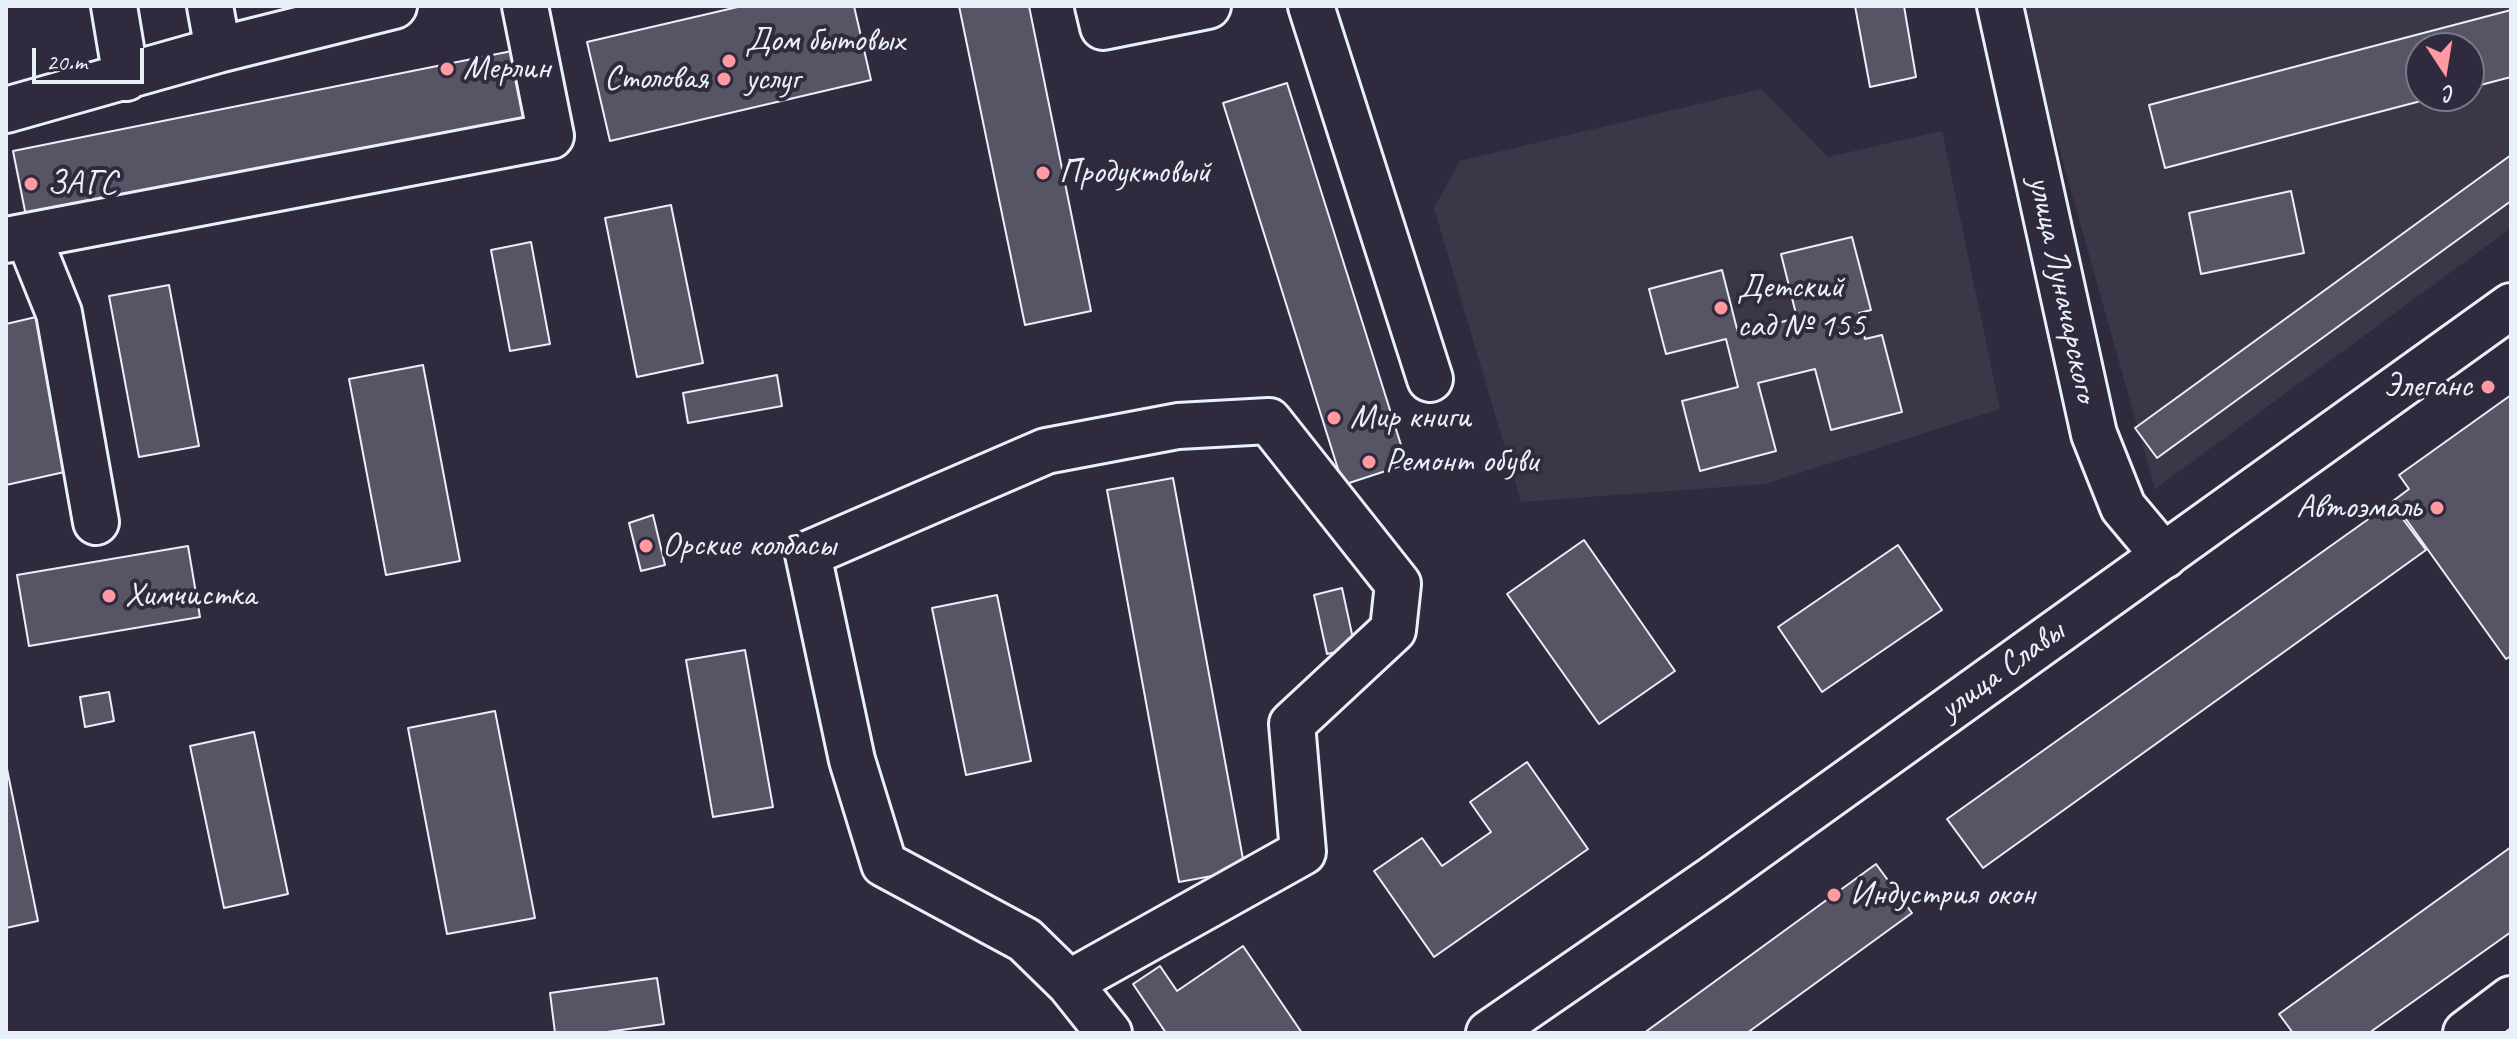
<!DOCTYPE html>
<html>
<head>
<meta charset="utf-8">
<style>
	body { margin:0 }
	#map { position:relative; width:2517px; height:1039px; overflow:hidden; background:#2f2a3d; font-family:Caveat,sans-serif }
	canvas { display:block }
	.frame { position:absolute; inset:0; border:8px solid #e8f1f8; pointer-events:none }
	.north { position:absolute; left:2405px; top:32px; width:80px; height:80px; box-sizing:border-box; background:#2f2a3d; border:2px solid #797a88; border-radius:50%; rotate:168deg; font-size:22px; font-weight:700; line-height:32px; text-align:center; color:#e8f1f8 }
	.north::after { content:''; display:block; margin:auto; width:28px; height:36px; background:#ff9aa2; clip-path:polygon(50% 0,100% 100%,50% 72%,0 100%) }
	.scale { position:absolute; left:32px; top:48px; width:112px; height:36px; box-sizing:border-box; border:4px solid #e8f1f8; border-top:0; padding-left:10px; font-size:24px; line-height:28px; white-space:nowrap; color:#e8f1f8; -webkit-text-stroke:6px #2f2a3d; paint-order:stroke }
</style>
</head>
<body>
<div id="map">
<canvas width="2517" height="1039"></canvas>
<div class="frame"></div>
<div class="north">С</div>
<div class="scale">20 m</div>
</div>
<script>
const context = document.querySelector('canvas').getContext('2d');
context.lineJoin = 'round';
function fill(path, color) { context.fillStyle = color; context.fill(path, 'evenodd'); }
function stroke(path, color, width, dash) { context.strokeStyle = color; context.lineWidth = width; context.lineCap = dash ? 'butt' : 'round'; context.setLineDash(dash || []); context.stroke(path); }
function drawText(font, color, halo, rows, align = 'center') {
  context.font = font + ' Caveat,sans-serif'; context.lineWidth = 8; context.setLineDash([]); context.textBaseline = 'middle'; context.strokeStyle = halo; context.fillStyle = color; for (const [text, x, y, turn = 0] of rows) {
    context.save(); context.translate(x, y); context.rotate((+turn || 0) * Math.PI / 180); context.textAlign = isNaN(turn) ? turn : align; if (halo) context.strokeText(text, 0, 0); context.fillText(text, 0, 0); context.restore();
  }
}
fill(new Path2D(`
	M 2026,6 L 2511,6 L 2511,228 L 2155,489 L 2044,95 ZM 2421,48 L 2469,48 L 2469,96 L 2421,96 Z
	M 1761,89 L 1828,157 L 1942,131 L 2000,409 L 1765,484 L 1521,502 L 1434,208 L 1460,161 Z`), '#3b3749');
const building = new Path2D(`
	M 742,6 L 854,6 L 871,80 L 610,141 L 587,42 Z
	M 959,6 L 1029,6 L 1091,311 L 1025,325 Z
	M 1855,6 L 1904,6 L 1916,77 L 1870,87 Z
	M 2511,10 L 2511,77 L 2469,88 L 2469,48 L 2421,48 L 2421,96 L 2440,96 L 2165,168 L 2149,105 Z
	M 512,51 L 526,117 L 26,216 L 13,151 Z
	M 1287,83 L 1407,464 L 1343,485 L 1223,103 Z
	M 2511,155 L 2511,201 L 2157,458 L 2135,428 Z
	M 2291,191 L 2304,253 L 2201,274 L 2189,213 Z
	M 671,205 L 703,363 L 637,377 L 605,218 Z
	M 1852,237 L 1871,310 L 1859,313 L 1865,339 L 1882,335 L 1902,412 L 1831,430 L 1815,369 L 1758,383 L 1776,451 L 1700,471 L 1682,401 L 1738,387 L 1726,339 L 1666,354 L 1649,289 L 1722,270 L 1738,333 L 1797,318 L 1781,254 Z
	M 531,242 L 550,344 L 510,351 L 491,250 Z
	M 169,285 L 199,446 L 139,457 L 109,296 Z
	M 36,317 L 69,471 L 6,485 L 6,324 Z
	M 423,365 L 460,561 L 386,575 L 349,379 Z
	M 777,375 L 782,406 L 688,423 L 683,393 Z
	M 2511,395 L 2511,656 L 2506,659 L 2393,501 L 2409,489 L 2399,475 Z
	M 1173,478 L 1245,870 L 1179,882 L 1107,490 Z
	M 2391,503 L 2426,550 L 1983,868 L 1947,819 Z
	M 653,515 L 665,565 L 641,571 L 629,523 Z
	M 1584,540 L 1675,671 L 1599,724 L 1507,594 Z
	M 1898,545 L 1942,610 L 1822,692 L 1778,627 Z
	M 188,546 L 200,617 L 29,646 L 17,575 Z
	M 1342,588 L 1355,648 L 1327,654 L 1314,595 Z
	M 997,595 L 1031,761 L 966,775 L 932,608 Z
	M 745,650 L 773,807 L 713,817 L 686,660 Z
	M 109,692 L 114,721 L 85,727 L 80,697 Z
	M 495,711 L 535,918 L 447,934 L 408,728 Z
	M 254,732 L 288,894 L 224,908 L 190,746 Z
	M 1527,762 L 1588,849 L 1434,957 L 1374,871 L 1422,838 L 1442,866 L 1491,832 L 1470,802 Z
	M 6,764 L 38,921 L 6,928 Z
	M 2511,847 L 2511,932 L 2369,1033 L 2293,1033 L 2279,1014 Z
	M 1876,864 L 1912,913 L 1747,1033 L 1644,1033 Z
	M 1243,946 L 1302,1033 L 1166,1033 L 1133,984 L 1160,966 L 1177,991 Z
	M 657,978 L 664,1024 L 600,1033 L 555,1033 L 550,993 Z`);
fill(building, '#575565');
stroke(building, '#e8f1f8', 2);
const minor = new Path2D(`
	M 114,6 L 126,78
	M 210,6 L 218,50
	M 1098,6 L 1103,27 L 1208,6
	M 1311,6 L 1430,379
	M 2000,6 L 2094,434 L 2123,507 L 2164,556
	M 6,110 L 218,50 L 394,6
	M 28,236 L 59,313 L 96,522
	M 6,240 L 551,136 L 525,6
	M 1069,983 L 1303,852 L 1292,724 L 1393,630 L 1398,584 L 1269,421 L 1178,426 L 1046,451 L 808,554 L 852,760 L 884,864 L 1025,940 L 1069,983 L 1109,1033
	M 2466,1033 L 2511,999`);
const major = new Path2D(`
	M 1489,1033 L 1714,878 L 2511,306`);
stroke(minor, '#e8f1f8', 50);
stroke(major, '#e8f1f8', 50);
stroke(minor, '#2f2a3d', 44);
stroke(major, '#2f2a3d', 44);
for (const [x, y, r, color] of [
	[729,61,8,"#ff9aa2"],
	[447,69,8,"#ff9aa2"],
	[724,79,8,"#ff9aa2"],
	[1043,173,8,"#ff9aa2"],
	[31,184,8,"#ff9aa2"],
	[1721,308,8,"#ff9aa2"],
	[2488,387,8,"#ff9aa2"],
	[1334,418,8,"#ff9aa2"],
	[1369,462,8,"#ff9aa2"],
	[2437,508,8,"#ff9aa2"],
	[646,546,8,"#ff9aa2"],
	[109,596,8,"#ff9aa2"],
	[1834,895,8,"#ff9aa2"]
]) { const dot = new Path2D(); dot.arc(x, y, r, 0, 2 * Math.PI); context.fillStyle = color; context.fill(dot); stroke(dot, '#2f2a3d', 3); }
drawText('34px', '#e8f1f8', '#2f2a3d', [
	["Дом бытовых",745,41],
	["услуг",745,80],
	["Мерлин",463,69],
	["Столовая",708,79,"right"],
	["Продуктовый",1059,173],
	["ЗАГС",47,184],
	["Детский",1737,288],
	["сад № 155",1737,327],
	["Элеганс",2472,387,"right"],
	["Мир книги",1350,418],
	["Ремонт обуви",1385,462],
	["Автоэмаль",2421,508,"right"],
	["Орские колбасы",662,546],
	["Химчистка",125,596],
	["Индустрия окон",1850,895]
], 'left');
drawText('34px', '#e8f1f8', '#2f2a3d', [
	["улица Луначарского",2062,289,78],
	["улица Славы",2002,671,-36]
]);
</script>
</body>
</html>
